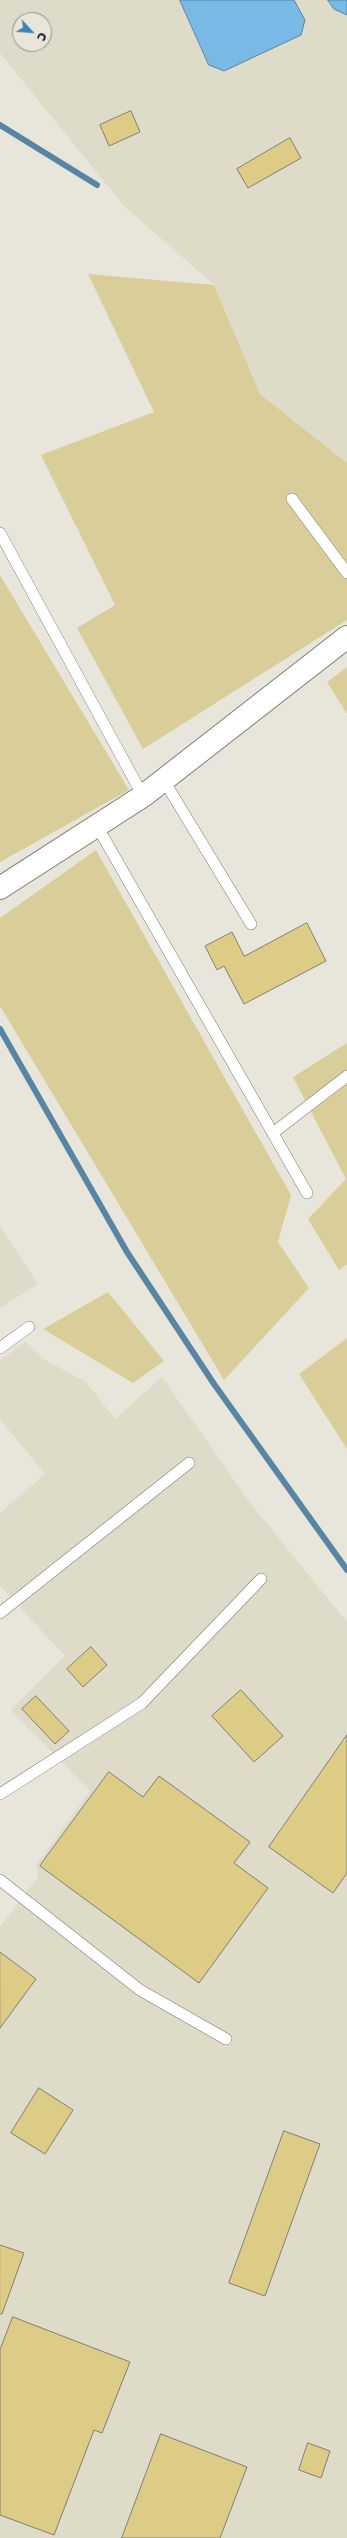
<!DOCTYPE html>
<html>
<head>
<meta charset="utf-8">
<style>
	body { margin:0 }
	#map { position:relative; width:347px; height:2538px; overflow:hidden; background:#e8e6db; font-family:Commissioner,sans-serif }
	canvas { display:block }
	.north { position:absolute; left:12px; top:12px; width:40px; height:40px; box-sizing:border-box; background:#e8e6db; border:1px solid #908f87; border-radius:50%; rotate:116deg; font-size:11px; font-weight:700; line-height:16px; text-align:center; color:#0d0d09 }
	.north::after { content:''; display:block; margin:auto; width:14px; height:18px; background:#3685b7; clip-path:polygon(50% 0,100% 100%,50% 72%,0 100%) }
</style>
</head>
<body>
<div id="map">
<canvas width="347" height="2538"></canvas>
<div class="north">С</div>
</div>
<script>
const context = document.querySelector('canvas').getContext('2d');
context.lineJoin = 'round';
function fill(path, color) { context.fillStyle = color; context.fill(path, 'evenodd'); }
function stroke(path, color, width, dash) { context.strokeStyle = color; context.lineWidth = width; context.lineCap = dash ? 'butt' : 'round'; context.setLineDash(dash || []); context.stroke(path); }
fill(new Path2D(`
	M 0,0 L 347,0 L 347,463 L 260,394 L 214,285 L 124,206 L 0,53 ZM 20,20 L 44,20 L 44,44 L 20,44 Z
	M 0,1226 L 38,1284 L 0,1308 Z
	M 26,1342 L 45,1360 L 86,1382 L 115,1419 L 162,1377 L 251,1504 L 347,1622 L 347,2538 L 0,2538 L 0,1927 L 38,1877 L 36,1865 L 90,1791 L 11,1710 L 65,1656 L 0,1586 L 0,1513 L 45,1474 L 0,1419 L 0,1360 Z`), '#dfdbc9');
fill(new Path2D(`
	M 88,274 L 214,285 L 260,394 L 347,463 L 347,620 L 143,749 L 77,628 L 115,605 L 41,455 L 154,412 Z
	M 0,575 L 129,790 L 0,862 Z
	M 347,667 L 347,714 L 327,682 Z
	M 96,850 L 291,1195 L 278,1242 L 309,1288 L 224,1380 L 0,1006 L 0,918 Z
	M 347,1043 L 347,1264 L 339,1270 L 308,1219 L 346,1179 L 293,1077 Z
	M 108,1292 L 164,1361 L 133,1383 L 43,1329 Z
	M 347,1338 L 347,1449 L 299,1374 Z`), '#d9ce9a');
const water = new Path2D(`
	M 180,0 L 294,0 L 305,20 L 301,35 L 224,71 L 209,65 Z
	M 328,0 L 347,0 L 347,15 L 334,9 Z`);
fill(water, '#78b9e6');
stroke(water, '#5885a4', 1);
stroke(new Path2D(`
	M 0,125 L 97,185
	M 0,1029 L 127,1252 L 214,1384 L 347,1570`), '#5885a4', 6);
const building = new Path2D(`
	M 131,111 L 140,132 L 109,146 L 100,125 Z
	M 290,138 L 301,158 L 248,188 L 237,169 Z
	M 307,923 L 326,961 L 244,1004 L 224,966 L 217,970 L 205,946 L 232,932 L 244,956 Z
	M 91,1647 L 107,1665 L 83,1687 L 67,1669 Z
	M 241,1690 L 283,1736 L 254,1762 L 212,1716 Z
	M 36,1696 L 69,1731 L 55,1744 L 22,1709 Z
	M 347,1735 L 347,1873 L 333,1893 L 269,1847 Z
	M 109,1772 L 143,1797 L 159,1776 L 250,1842 L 234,1863 L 268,1888 L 199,1983 L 40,1866 Z
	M 0,1952 L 36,1979 L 0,2028 Z
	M 39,2088 L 73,2110 L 45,2154 L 11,2133 Z
	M 284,2131 L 320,2144 L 265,2296 L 229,2283 Z
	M 0,2245 L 24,2253 L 2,2314 L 0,2314 Z
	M 13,2317 L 130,2362 L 102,2433 L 94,2430 L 54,2535 L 0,2515 L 0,2350 Z
	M 161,2434 L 247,2467 L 220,2538 L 122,2538 Z
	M 308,2443 L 330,2451 L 321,2478 L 299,2470 Z`);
fill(building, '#dccc85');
stroke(building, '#817f76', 1);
const lane = new Path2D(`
	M 292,499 L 347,573
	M 0,533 L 143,796
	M 163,779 L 251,924
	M 97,826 L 307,1193
	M 273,1133 L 347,1076
	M 0,1348 L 29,1327
	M 0,1613 L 189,1463
	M 0,1794 L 142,1703 L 261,1579
	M 0,1880 L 140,1990 L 226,2039`);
const street = new Path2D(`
	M 0,888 L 143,796 L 347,637`);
stroke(lane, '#7f7d74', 12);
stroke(street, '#7f7d74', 24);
stroke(lane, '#fff', 11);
stroke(street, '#fff', 22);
</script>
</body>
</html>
